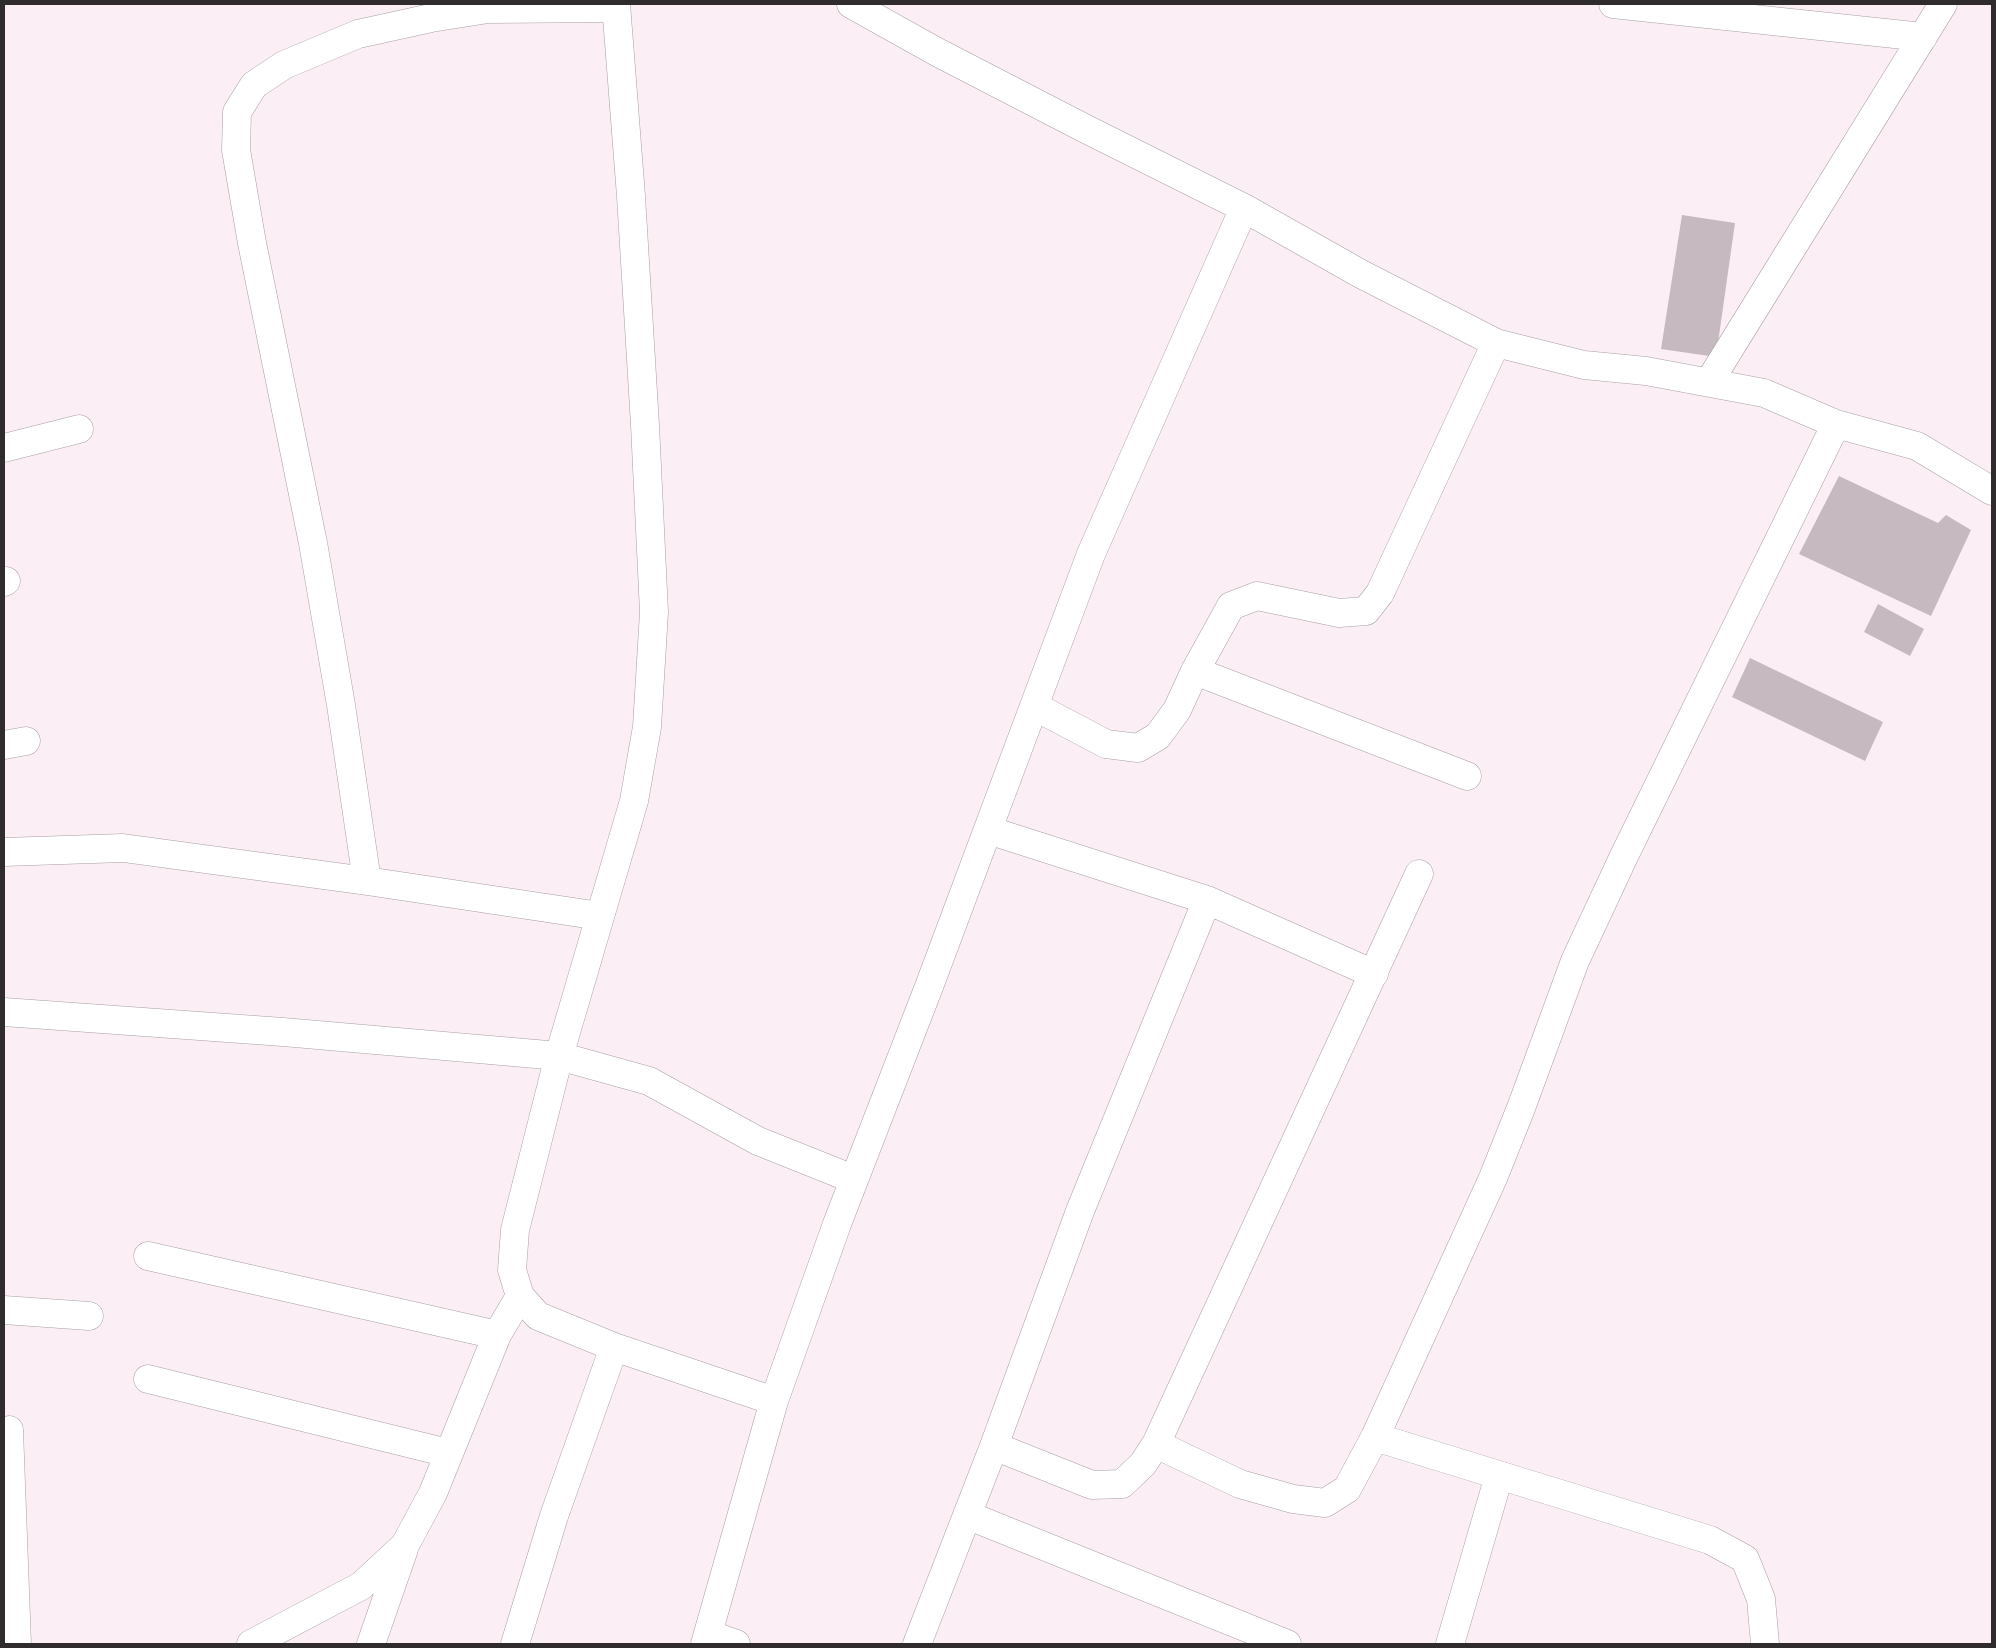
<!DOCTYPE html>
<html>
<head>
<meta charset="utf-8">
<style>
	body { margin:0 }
	#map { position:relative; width:1996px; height:1648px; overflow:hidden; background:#fbeff5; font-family:Overpass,sans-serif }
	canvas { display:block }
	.frame { position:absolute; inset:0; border:5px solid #302b2d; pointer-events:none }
</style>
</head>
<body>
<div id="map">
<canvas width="1996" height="1648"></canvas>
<div class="frame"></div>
</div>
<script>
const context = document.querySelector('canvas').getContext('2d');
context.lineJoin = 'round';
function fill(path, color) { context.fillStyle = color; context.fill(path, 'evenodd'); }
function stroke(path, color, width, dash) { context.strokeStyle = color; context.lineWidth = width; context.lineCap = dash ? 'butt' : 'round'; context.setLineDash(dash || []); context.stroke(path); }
fill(new Path2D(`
	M 1682,215 L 1735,223 L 1716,357 L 1661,349 Z
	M 1839,476 L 1938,523 L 1946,515 L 1971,530 L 1931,616 L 1799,554 Z
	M 1878,604 L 1924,629 L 1910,656 L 1864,632 Z
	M 1750,658 L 1883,722 L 1865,761 L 1732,697 Z`), '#c6bac0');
const minor = new Path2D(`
	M 616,4 L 631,196 L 645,425 L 654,612 L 647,727 L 634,801 L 559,1056 L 515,1230 L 512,1270 L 520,1296 L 538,1316 L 614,1347 L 774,1401
	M 851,4 L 937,52 L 1084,128 L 1244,208 L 1361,274 L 1496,343 L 1584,365 L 1646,371 L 1764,393 L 1836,424 L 1917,446 L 1992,491
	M 1613,4 L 1923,37
	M 1709,382 L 1943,4
	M 4,448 L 79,429
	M 4,582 L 6,581
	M 1195,671 L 1467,776
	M 1034,706 L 1106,744 L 1138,748 L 1158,736 L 1177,710 L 1195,671 L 1231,606 L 1257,596 L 1339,613 L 1366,611 L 1380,593 L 1496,343
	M 4,745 L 26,741
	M 988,830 L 1207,900 L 1374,974
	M 4,852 L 123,848 L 367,881 L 600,916
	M 367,881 L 341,705 L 313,543 L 252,243 L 236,150 L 237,112 L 254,85 L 284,65 L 358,34 L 431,18 L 488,9 L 616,8
	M 4,1012 L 283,1032 L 559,1056 L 649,1081 L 758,1141 L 853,1179
	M 148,1256 L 497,1335
	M 4,1310 L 89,1316
	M 148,1379 L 448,1453
	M 9,1430 L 17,1644
	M 1375,1437 L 1710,1540 L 1745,1559 L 1761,1599 L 1765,1644
	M 1156,1444 L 1240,1484 L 1293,1499 L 1325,1503 L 1347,1489 L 1375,1437 L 1493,1178 L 1521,1108 L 1575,961 L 1624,856 L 1836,424
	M 994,1446 L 1092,1485 L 1122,1484 L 1143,1464 L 1156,1444 L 1419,874
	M 967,1515 L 1287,1644
	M 708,1634 L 736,1644
	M 251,1644 L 361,1586 L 405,1545 L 433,1493 L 497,1335 L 520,1296
	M 371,1644 L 404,1549
	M 515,1644 L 554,1516 L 614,1347
	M 705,1644 L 774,1401 L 837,1224 L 930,984 L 1091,554 L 1244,208
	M 917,1644 L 994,1446 L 1080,1211 L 1207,900
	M 1450,1644 L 1499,1476`);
stroke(minor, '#a99ea3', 29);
stroke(minor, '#fff', 28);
</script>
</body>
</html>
